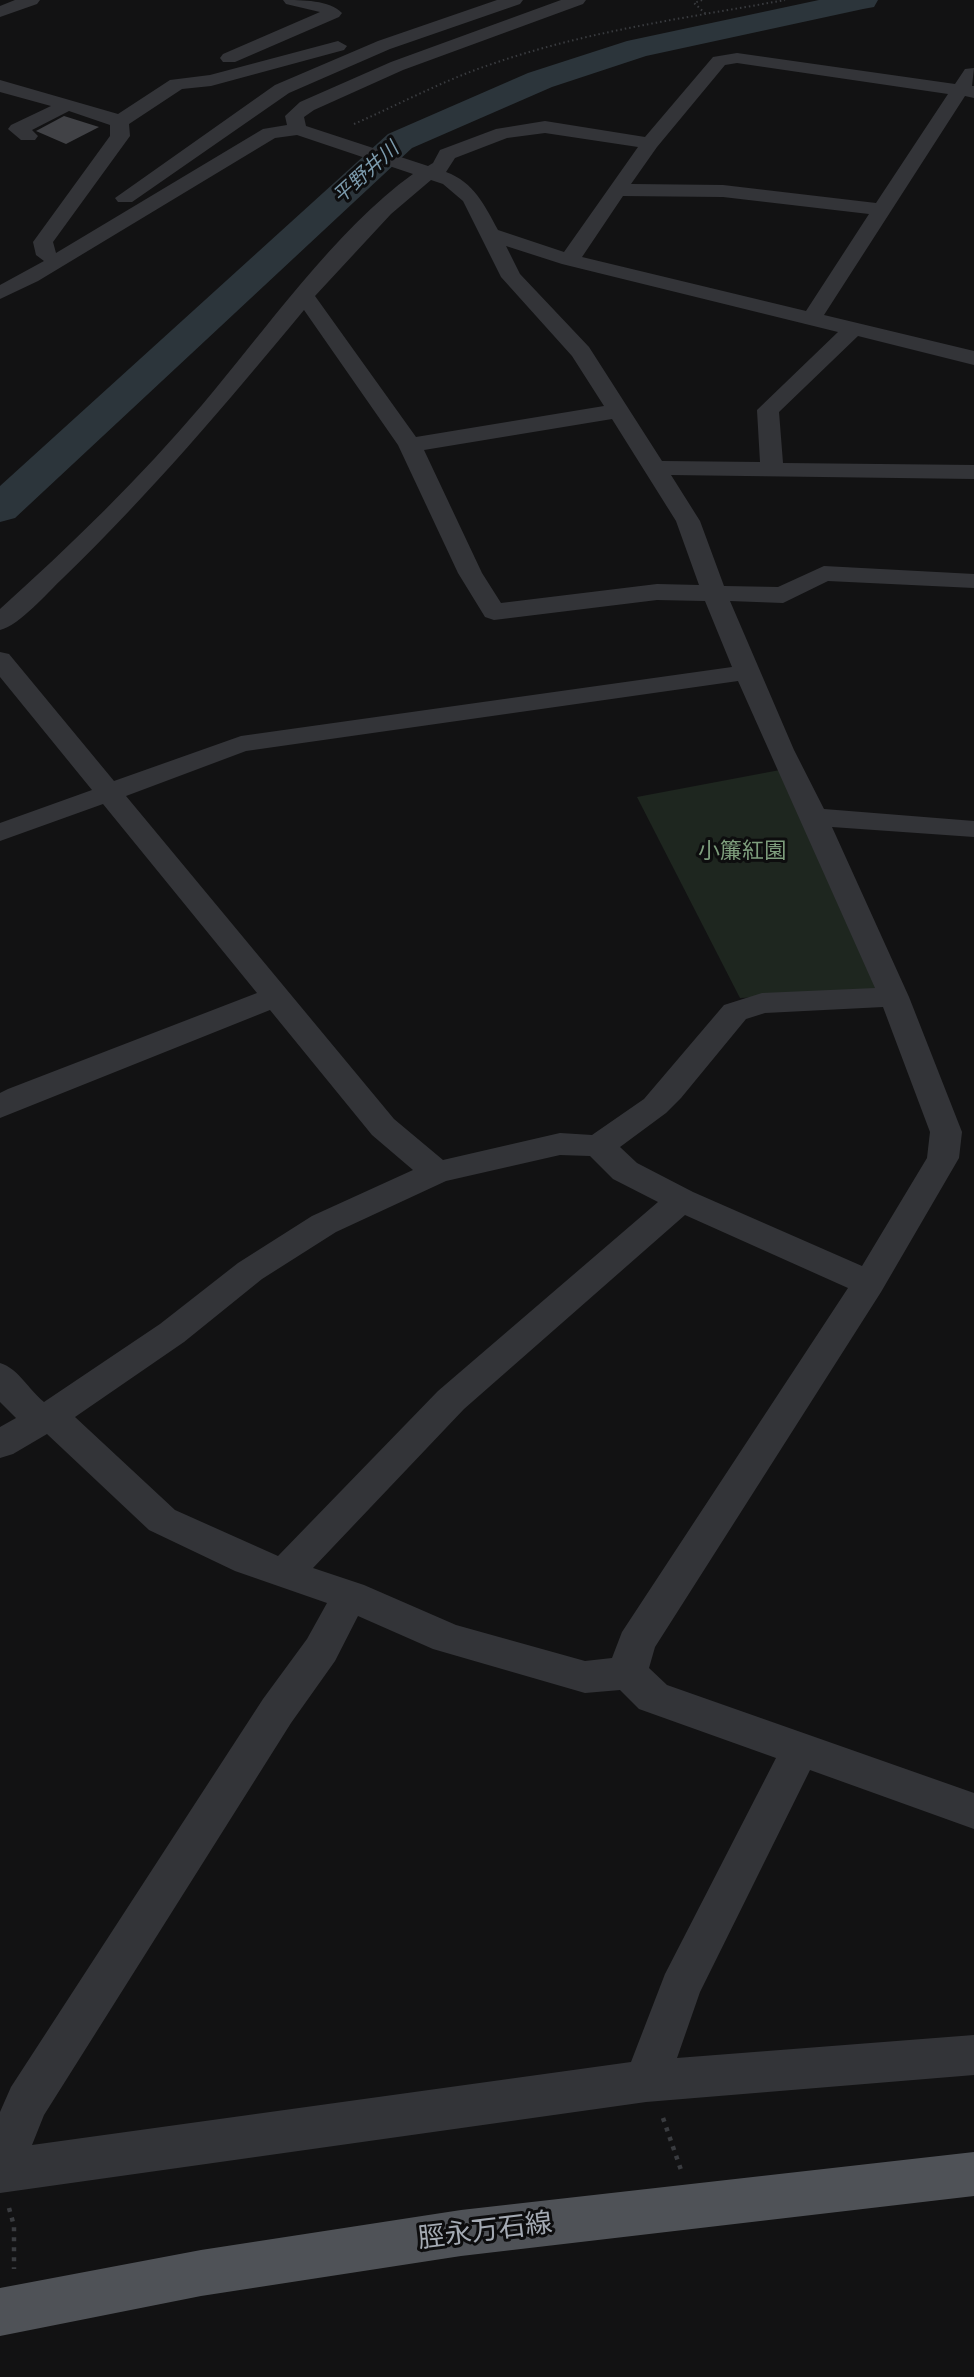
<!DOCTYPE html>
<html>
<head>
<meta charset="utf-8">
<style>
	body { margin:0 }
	canvas { display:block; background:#121213 }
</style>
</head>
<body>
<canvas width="974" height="2377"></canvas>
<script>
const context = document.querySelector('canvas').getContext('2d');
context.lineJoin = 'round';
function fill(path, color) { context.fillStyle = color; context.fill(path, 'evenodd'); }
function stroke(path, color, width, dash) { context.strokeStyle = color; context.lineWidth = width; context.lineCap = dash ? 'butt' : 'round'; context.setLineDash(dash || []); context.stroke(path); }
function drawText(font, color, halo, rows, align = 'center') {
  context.font = font + ' Mulish,"Noto Sans JP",sans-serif'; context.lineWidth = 6; context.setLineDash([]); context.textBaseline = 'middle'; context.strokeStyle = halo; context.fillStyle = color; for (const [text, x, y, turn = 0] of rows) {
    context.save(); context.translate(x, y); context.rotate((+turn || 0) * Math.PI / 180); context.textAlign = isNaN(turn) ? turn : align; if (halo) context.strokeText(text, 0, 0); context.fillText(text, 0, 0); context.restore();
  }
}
fill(new Path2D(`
	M 780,770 L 883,990 L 740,998 L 637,797 Z`), '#1e261f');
fill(new Path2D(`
	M 819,0 L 878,0 L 874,7 L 863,9 L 646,56 L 552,87 L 412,148 L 15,518 L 0,522 L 0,486 L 388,134 L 528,73 L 627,41 Z`), '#2c353b');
fill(new Path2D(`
	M 64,116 L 99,127 L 66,144 L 36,131 Z`), '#414246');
stroke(new Path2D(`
	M 702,0 L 694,3 L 706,14
	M 354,124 C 400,104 444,80 492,64 C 586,31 687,18 785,0`), '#393b3f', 2, [1.5, 3]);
stroke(new Path2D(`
	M 663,2118 L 681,2170
	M 9,2208 L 14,2226 L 14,2269`), '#393b3f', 4.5, [4, 6]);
fill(new Path2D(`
	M 15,0 L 40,0 L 37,4 L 0,17 L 0,6 Z
	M 283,0 C 302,0 330,0 342,13 L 339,17 L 235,62 L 223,62 L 220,58 L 223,54 L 320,12 L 286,4 Z
	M 497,0 L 523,0 L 520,4 L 390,49 L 289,93 L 132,202 L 118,202 L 115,198 L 275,85 L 378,41 Z
	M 561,0 L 586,0 L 583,4 L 403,70 L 314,110 L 304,117 L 306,126 L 428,166 L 433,163 L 440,150 L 496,129 L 545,121 L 645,137 L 713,57 L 737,53 L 955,84 L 965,69 L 974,68 L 972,86 L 974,86 L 974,98 L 965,96 L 824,315 L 974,351 L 974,365 L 858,336 L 779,412 L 783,463 L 974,465 L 974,479 L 671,475 L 700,521 L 724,586 L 778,587 L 824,566 L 974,574 L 974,588 L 828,581 L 783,603 L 730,601 L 794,750 L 824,809 L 974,821 L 974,837 L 832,827 L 909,997 L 962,1132 L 959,1158 L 881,1292 L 655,1647 L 649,1668 L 667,1685 L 974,1793 L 974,1829 L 810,1770 L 700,1992 L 677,2058 L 974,2035 L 974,2075 L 646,2102 L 0,2193 L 0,2112 L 11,2087 L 263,1699 L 307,1639 L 327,1603 L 235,1571 L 149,1530 L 47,1434 L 13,1454 L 0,1458 L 0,1427 L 16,1418 L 0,1402 L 0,1363 C 19,1369 28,1389 44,1402 L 160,1324 L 238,1263 L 312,1216 L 413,1170 L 372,1135 L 270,1010 L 0,1118 L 0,1093 L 8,1089 L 257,993 L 103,804 L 0,841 L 0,823 L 92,790 L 0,677 L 0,652 L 9,654 L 114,781 L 241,736 L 732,667 L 705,601 L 657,600 L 494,620 L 485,617 L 458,573 L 398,445 L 304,310 C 227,403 150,494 63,578 C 47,593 20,625 0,630 L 0,609 C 71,545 140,478 202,405 C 264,332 336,229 413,174 L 297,135 L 275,138 L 38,281 L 0,299 L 0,285 L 44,261 L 36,255 L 33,242 L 110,136 L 110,125 L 69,111 L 32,130 L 38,136 L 35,140 L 21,140 L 8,129 L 11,125 L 51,106 L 0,92 L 0,80 L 118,114 L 170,80 L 210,75 L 338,41 L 347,46 L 344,50 L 211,86 L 182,89 L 129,124 L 130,136 L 53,242 L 56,253 L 263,129 L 287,125 L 285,116 L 300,102 L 391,62 ZM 737,63 L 948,94 L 876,203 L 723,185 L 631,184 L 657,147 L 725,65 ZM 545,133 L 638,147 L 564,252 L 498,230 C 485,206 474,182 446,172 L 455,158 L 507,138 ZM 431,180 L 443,184 L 463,201 L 501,277 L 572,356 L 604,406 L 416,437 L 315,296 L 391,214 ZM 623,196 L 723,197 L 869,214 L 806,311 L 582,257 ZM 506,246 L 562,264 L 838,332 L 757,410 L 760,462 L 662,461 L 589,347 L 520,274 ZM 612,419 L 676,521 L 699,585 L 657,584 L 501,603 L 482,573 L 424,450 ZM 738,681 L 875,988 L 762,993 L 724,1005 L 644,1099 L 592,1135 L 560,1133 L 443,1160 L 394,1119 L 126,796 L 246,751 ZM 883,1007 L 930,1132 L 927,1158 L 862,1266 L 693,1192 L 637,1163 L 620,1147 L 666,1113 L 681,1098 L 746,1019 L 765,1013 ZM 560,1155 L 590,1156 L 613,1179 L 658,1202 L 438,1391 L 278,1556 L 175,1510 L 75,1417 L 184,1342 L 262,1279 L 336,1232 L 446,1181 ZM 685,1215 L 848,1288 L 622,1632 L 612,1658 L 585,1661 L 456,1625 L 364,1585 L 313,1568 L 464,1409 ZM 358,1616 L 433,1649 L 585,1693 L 620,1690 L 639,1709 L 776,1758 L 665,1974 L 631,2062 L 32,2145 L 44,2115 L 291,1723 L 335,1661 Z`), '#333438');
fill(new Path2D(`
	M 974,2152 L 974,2196 L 461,2256 L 201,2296 L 0,2336 L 0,2288 L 201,2250 L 461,2210 Z`), '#4f5257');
drawText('italic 20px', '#7c9bad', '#0d0d0e', [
	["平野井川",366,173,-42]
]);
drawText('22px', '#7d9d7c', '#0d0d0e', [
	["小簾紅園",742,851]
]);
drawText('27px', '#a4aab3', '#0d0d0e', [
	["脛永万石線",485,2231,-7]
]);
</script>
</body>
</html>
